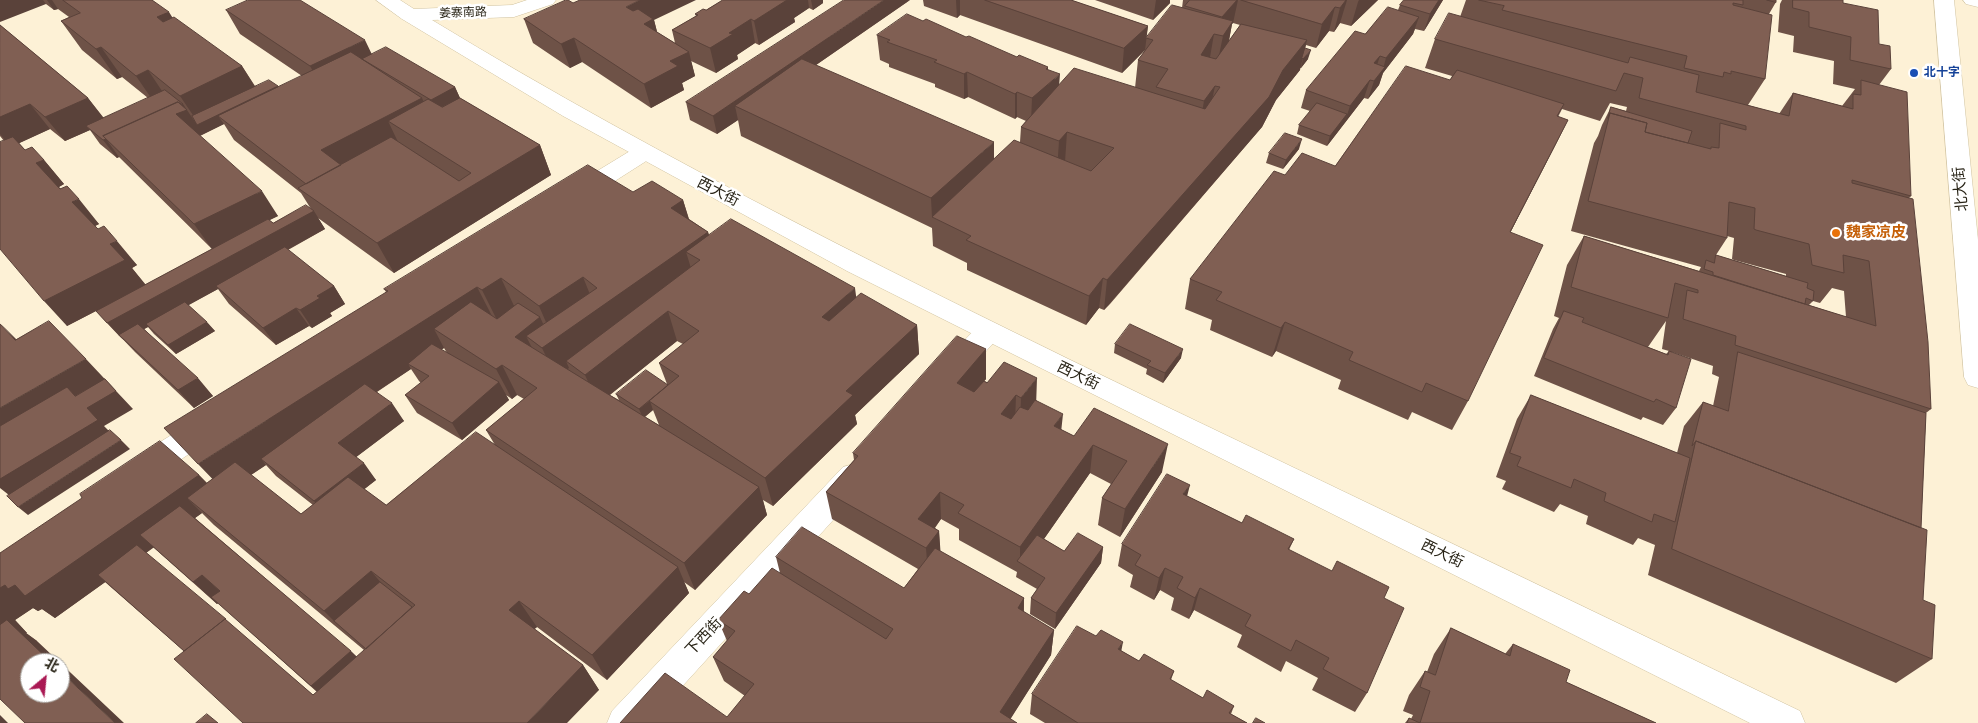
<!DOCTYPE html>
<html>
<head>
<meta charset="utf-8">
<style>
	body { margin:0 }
	#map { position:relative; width:1978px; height:723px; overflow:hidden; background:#fdf1d6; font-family:Bitter,"Noto Sans SC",serif }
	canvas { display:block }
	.north { position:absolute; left:20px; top:653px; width:50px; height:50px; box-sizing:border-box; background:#fff; border:1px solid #a9a7a2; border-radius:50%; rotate:28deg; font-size:14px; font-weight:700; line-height:20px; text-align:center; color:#292417 }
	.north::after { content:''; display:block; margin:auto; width:18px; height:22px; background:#aa1954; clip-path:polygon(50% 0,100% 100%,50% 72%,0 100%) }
</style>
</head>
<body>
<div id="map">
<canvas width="1978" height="723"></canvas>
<div class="north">北</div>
</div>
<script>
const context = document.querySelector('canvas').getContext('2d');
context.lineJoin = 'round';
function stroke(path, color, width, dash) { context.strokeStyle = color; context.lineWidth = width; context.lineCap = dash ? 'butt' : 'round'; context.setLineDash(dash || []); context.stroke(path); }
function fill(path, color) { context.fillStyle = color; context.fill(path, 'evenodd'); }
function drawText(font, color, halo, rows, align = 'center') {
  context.font = font + ' Bitter,"Noto Sans SC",serif'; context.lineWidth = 5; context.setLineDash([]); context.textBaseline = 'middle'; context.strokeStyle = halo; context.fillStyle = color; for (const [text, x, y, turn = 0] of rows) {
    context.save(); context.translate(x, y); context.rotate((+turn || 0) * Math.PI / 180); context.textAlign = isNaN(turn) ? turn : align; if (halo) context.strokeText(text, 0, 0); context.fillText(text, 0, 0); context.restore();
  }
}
const minor = new Path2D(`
	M 643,146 L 651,148 L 654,153 L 651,158 L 582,202 L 574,204 L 566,202 L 562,196 L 566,190 L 635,148 Z
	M 988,322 L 997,325 L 1001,332 L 997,339 L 960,380 L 950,384 L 940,380 L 936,373 L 940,366 L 979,325 Z
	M 212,413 L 222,416 L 226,424 L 222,432 L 150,480 L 139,483 L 128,480 L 124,471 L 128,462 L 202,416 Z
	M 854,464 L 865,467 L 869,476 L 865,485 L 649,723 L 607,723 L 612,711 L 843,467 Z`);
const secondary = new Path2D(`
	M 376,0 L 400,0 L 414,9 L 512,5 L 527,0 L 556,0 L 553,4 L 514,17 L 432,20 C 667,163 914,284 1161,404 C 1374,506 1587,608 1800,711 L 1805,723 L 1750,723 L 847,271 L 563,116 L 402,19 Z
	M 1934,0 L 1954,0 L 1978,240 L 1978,388 L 1968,385 L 1964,377 Z
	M 1963,0 L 1978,0 L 1978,7 L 1966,4 Z`);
stroke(minor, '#d1c3a1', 1);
stroke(secondary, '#d1c3a1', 1);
fill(minor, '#fff');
fill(secondary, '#fff');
fill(new Path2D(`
	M 0,0 L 152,0 L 172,18 L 242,66 L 255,86 L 278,87 L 302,76 L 240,34 L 226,10 L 372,54 L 455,87 L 460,98 L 540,145 L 551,175 L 394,273 L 318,218 L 325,229 L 288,250 L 334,286 L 345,304 L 330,313 L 332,316 L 312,328 L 309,326 L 276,345 L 229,304 L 218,289 L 188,305 L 215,331 L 176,354 L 154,334 L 148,327 L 144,329 L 213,396 L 194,408 L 135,352 L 96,311 L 67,326 L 4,141 L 0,136 L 0,25 L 88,98 L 103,118 L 148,98 L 122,77 L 117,79 L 82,50 L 61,21 L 69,17 L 58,9 L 54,10 L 46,4 ZM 224,124 L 234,140 L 301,193 L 311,209 L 273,223 L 269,220 L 278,216 L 200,136 ZM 50,129 L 65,141 L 90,130 L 100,144 L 117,158 L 119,157 L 212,249 L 145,285 L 132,268 L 137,265 L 95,226 L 99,224 L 59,187 L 64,184 L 44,160 L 25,150 L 19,143 Z
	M 723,0 L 823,0 L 823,3 L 813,10 L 809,8 L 794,18 L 795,22 L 759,45 L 755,43 L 737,55 L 738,59 L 716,73 L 691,61 L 695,76 L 682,83 L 684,90 L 651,108 L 582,62 L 570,68 L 533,43 L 524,19 L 573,3 L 654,20 L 657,32 L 675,43 L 672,30 L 696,16 L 695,14 L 706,10 Z
	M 910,0 L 816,65 L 994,159 L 1020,142 L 1021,127 L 1026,121 L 1017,117 L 1015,119 L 968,97 L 964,99 L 935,87 L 935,84 L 889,67 L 889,64 L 880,60 L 877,35 L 966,37 L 1048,70 L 1059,85 L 1135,88 L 1138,60 L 1144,52 L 1145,50 L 1122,73 L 960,15 L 957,18 L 924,6 L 923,0 L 1071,0 L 1148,26 L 1146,38 L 1182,8 L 1183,0 L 1378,0 L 1351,26 L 1340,23 L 1334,32 L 1329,31 L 1316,48 L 1306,45 L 1305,48 L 1308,59 L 1301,68 L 1300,68 L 1300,70 L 1276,100 L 1262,127 L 1110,304 L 1104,310 L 1099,308 L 1086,325 L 967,270 L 967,263 L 933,246 L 932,228 L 741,136 L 738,120 L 717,134 L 690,120 L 686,102 ZM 1233,23 L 1240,25 L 1229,41 L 1232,24 Z
	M 1095,0 L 1170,0 L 1170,3 L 1153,20 Z
	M 1404,0 L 1443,0 L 1424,31 L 1415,29 L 1413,34 L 1383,73 L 1379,85 L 1368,99 L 1364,98 L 1327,146 L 1297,134 L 1299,125 L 1310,111 L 1301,108 L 1306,90 L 1365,34 L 1398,10 L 1400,5 Z
	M 1466,0 L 1776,0 L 1776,2 L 1769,14 L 1765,79 L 1748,105 L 1779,114 L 1793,93 L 1842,106 L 1855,89 L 1833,84 L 1834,61 L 1793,52 L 1794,36 L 1778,32 L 1780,4 L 1782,0 L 1843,0 L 1843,3 L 1879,44 L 1891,69 L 1879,85 L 1911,196 L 1909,198 L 1931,409 L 1926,413 L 1921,528 L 1923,600 L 1932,659 L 1896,683 L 1648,575 L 1655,545 L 1638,538 L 1633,545 L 1586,524 L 1588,516 L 1560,504 L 1554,512 L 1502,489 L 1506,481 L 1496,477 L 1517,419 L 1531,395 L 1677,453 L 1684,426 L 1703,402 L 1713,406 L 1719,377 L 1712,374 L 1713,366 L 1672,352 L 1676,408 L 1663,425 L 1643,417 L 1641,420 L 1534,376 L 1553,329 L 1559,318 L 1554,316 L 1567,265 L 1584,236 L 1699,271 L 1701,267 L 1571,231 L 1594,143 L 1598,136 L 1602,125 L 1611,107 L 1626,111 L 1627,107 L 1610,103 L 1600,121 L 1562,109 L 1558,117 L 1568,120 L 1510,233 L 1468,401 L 1452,430 L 1412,412 L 1408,420 L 1338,389 L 1341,380 L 1276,351 L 1272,357 L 1210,330 L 1212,320 L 1185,309 L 1190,279 L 1285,175 L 1335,166 L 1450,80 L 1452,76 L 1425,68 L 1435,39 L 1460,17 ZM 1727,236 L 1734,238 L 1732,259 L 1734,260 L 1786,274 L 1786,276 L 1716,255 L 1727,238 ZM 1832,288 L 1844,291 L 1846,317 L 1809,305 L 1813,301 L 1820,303 ZM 1666,321 L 1662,349 L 1669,351 L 1666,354 L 1648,347 Z
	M 1299,149 L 1283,169 L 1266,163 L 1269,153 Z
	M 633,192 L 683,200 L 689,219 L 708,232 L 709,235 L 917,325 L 919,354 L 855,415 L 857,424 L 773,506 L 763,500 L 767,515 L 695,590 L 684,582 L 689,593 L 607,680 L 537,627 L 534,629 L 583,665 L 599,690 L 243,723 L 184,651 L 105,582 L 55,618 L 42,609 L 38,611 L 33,608 L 15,620 L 27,633 L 26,633 L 37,641 L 0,699 L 0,553 L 199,475 L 207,483 L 212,479 L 386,292 L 384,289 ZM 677,341 L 683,344 L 659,363 L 667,384 L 616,394 L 619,400 L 610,395 ZM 444,348 L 447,353 L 441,350 ZM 411,369 L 419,381 L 421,383 L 405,395 L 417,413 L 462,440 L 509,400 L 506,395 L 512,399 L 517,395 L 524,399 L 486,430 L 495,445 L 386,505 L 364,489 L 376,480 L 356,457 L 404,421 L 377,392 ZM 653,410 L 659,425 L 645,417 ZM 266,465 L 276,476 L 313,505 L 301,514 L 251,475 ZM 202,513 L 214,525 L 364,650 L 357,657 L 195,518 ZM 153,547 L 217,604 L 218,603 L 317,692 L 313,695 L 243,635 L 146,553 Z
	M 1115,344 L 1181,358 L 1163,383 L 1146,374 L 1147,369 L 1114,353 Z
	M 986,349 L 986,379 L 984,381 L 1036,400 L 1062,430 L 1074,436 L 1162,472 L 1120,537 L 1098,525 L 1102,498 L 1111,484 L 1090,473 L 1044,539 L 1064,551 L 1103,547 L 1101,563 L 1055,629 L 1030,614 L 1031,598 L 1037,589 L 1016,577 L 1017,572 L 959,540 L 959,529 L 941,519 L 935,528 L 939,531 L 940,551 L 1024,598 L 1024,612 L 1054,630 L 1051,655 L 1010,719 L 727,717 L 745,696 L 724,681 L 713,657 L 727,641 L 718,620 L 749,594 L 780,573 L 776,557 L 904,588 L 918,569 L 832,519 L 826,492 L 854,460 L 853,453 Z
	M 1187,496 L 1242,523 L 1294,539 L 1289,550 L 1384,598 L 1367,693 L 1355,712 L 1312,690 L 1318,678 L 1286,661 L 1281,672 L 1237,647 L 1242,635 L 1194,610 L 1189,619 L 1171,610 L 1174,598 L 1160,590 L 1154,600 L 1130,587 L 1133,575 L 1118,566 L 1122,544 Z
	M 1451,628 L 1505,654 L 1513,644 L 1566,682 L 1656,723 L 1405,723 L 1409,718 L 1411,719 L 1413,715 L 1403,711 L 1409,695 L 1425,671 L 1427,672 L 1434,654 Z
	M 1096,636 L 1139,661 L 1174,671 L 1171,680 L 1203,698 L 1234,706 L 1231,714 L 1247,723 L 1045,723 L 1030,714 L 1032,694 Z`), '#6e5247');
fill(new Path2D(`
	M 0,0 L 43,0 L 46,4 L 0,22 Z
	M 47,0 L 52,0 L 58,9 L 54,10 Z
	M 640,0 L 696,0 L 654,20 L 660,43 L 626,7 Z
	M 787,0 L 808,0 L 809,8 L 794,18 L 795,22 L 759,45 L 754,21 Z
	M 811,0 L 823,0 L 823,3 L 813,10 Z
	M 884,0 L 910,0 L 748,112 L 735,106 L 738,120 L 717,134 L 713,116 Z
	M 956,0 L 960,0 L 960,15 L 957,18 Z
	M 1156,0 L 1170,0 L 1170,3 L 1153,20 Z
	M 1237,0 L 1238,0 L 1233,23 L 1232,24 L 1227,50 L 1217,65 L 1223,36 L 1219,35 L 1222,17 Z
	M 1346,0 L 1347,0 L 1340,23 L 1334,32 L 1340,8 Z
	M 1359,0 L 1378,0 L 1351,26 L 1358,2 Z
	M 1439,0 L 1443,0 L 1424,31 L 1430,14 Z
	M 1335,7 L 1329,31 L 1316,48 L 1322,24 Z
	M 169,12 L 187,41 L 157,17 Z
	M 1419,17 L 1413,34 L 1383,73 L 1379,85 L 1368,99 L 1374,81 L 1383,69 L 1386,58 Z
	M 751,19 L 755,43 L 737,55 L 738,59 L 716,73 L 710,48 L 729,33 Z
	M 1148,26 L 1145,50 L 1122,73 L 1124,48 Z
	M 1214,34 L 1209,63 L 1201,55 Z
	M 574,38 L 582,62 L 570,68 L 561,44 Z
	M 365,40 L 377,65 L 362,59 L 324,91 L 310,66 Z
	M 1307,40 L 1300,70 L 1276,100 L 1262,127 L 1104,310 L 1107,280 L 1283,70 Z
	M 101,47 L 122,77 L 117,79 L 96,49 Z
	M 1311,50 L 1308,59 L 1301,68 L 1303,59 Z
	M 689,52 L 695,76 L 682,83 L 684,90 L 651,108 L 644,84 L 670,61 Z
	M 1380,56 L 1374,74 L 1374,63 Z
	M 242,66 L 260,95 L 278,86 L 283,95 L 218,116 L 224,124 L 193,139 L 106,139 L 183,104 L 197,125 L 199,124 L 180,96 Z
	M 1048,67 L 1048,85 L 1060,74 L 1058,99 L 1031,123 L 1032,98 L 1046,69 Z
	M 148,70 L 168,100 L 156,105 L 136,76 Z
	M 967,72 L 968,97 L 964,99 L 964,74 Z
	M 1370,80 L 1364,98 L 1344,124 L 1350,106 Z
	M 1215,86 L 1209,115 L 1199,131 L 1204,101 Z
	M 455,87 L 463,105 L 439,118 L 431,100 Z
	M 1017,92 L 1017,117 L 1015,119 L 1015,94 Z
	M 88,98 L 107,122 L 86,126 L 90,130 L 65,141 L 45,117 Z
	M 422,98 L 433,123 L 388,121 L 398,142 L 346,169 L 321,150 Z
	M 30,104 L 50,129 L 11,147 L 0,134 L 0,117 Z
	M 1347,114 L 1344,124 L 1327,146 L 1330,136 Z
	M 1568,120 L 1553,150 L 1495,262 L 1510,232 Z
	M 1067,132 L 1065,162 L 1057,171 L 1059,141 Z
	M 106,139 L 119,157 L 117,158 L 103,140 Z
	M 1302,139 L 1299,149 L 1283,169 L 1286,160 Z
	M 994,142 L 994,172 L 932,217 L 931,198 Z
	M 540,145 L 551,175 L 394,273 L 377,243 Z
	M 44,160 L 64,184 L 57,188 L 36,163 Z
	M 262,191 L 278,216 L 212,249 L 194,224 Z
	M 79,199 L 99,224 L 93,227 L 72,202 Z
	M 683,200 L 692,230 L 671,208 Z
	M 314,211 L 325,229 L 218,288 L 216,286 L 218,289 L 149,327 L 146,324 L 148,327 L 124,340 L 119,335 L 123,340 L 107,323 Z
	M 708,232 L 716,262 L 700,260 L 686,252 L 694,278 L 566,361 L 569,368 L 556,377 L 542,348 L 526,336 L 538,360 L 515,337 L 540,317 L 551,341 Z
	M 117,241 L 137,265 L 132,268 L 146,285 L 67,326 L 44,301 L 110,244 Z
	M 583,277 L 595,307 L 552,336 L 539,306 Z
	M 501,278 L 515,308 L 497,320 L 482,290 Z
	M 1103,278 L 1099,308 L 1086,325 L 1089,296 Z
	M 334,286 L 345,304 L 330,313 L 332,316 L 312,328 L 300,310 L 317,296 Z
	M 477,287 L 492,316 L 434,329 L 444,348 L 414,367 L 408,364 L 411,369 L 267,464 L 261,459 L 266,465 L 225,492 L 198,464 Z
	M 855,288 L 859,318 L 827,346 L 822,317 Z
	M 296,308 L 309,326 L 276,345 L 263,328 Z
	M 668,311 L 677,341 L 598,404 L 585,375 Z
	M 207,322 L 215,331 L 176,354 L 168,345 Z
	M 1285,322 L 1276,351 L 1272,357 L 1281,328 Z
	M 0,323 L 21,344 L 15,340 Z
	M 917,325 L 919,354 L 855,415 L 857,424 L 773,506 L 765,478 L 846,391 Z
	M 986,349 L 986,379 L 958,413 L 957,383 Z
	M 1183,349 L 1181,358 L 1163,383 L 1165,373 Z
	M 86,359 L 133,409 L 104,426 L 115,437 L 14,499 L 0,488 L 0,408 Z
	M 502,365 L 517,395 L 512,399 L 496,369 Z
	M 198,378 L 213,396 L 194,408 L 178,390 Z
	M 1037,378 L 1036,407 L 1020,427 L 1021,398 Z
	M 499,382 L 509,400 L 462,440 L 452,423 Z
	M 1016,395 L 1015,424 L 1001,414 Z
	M 650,401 L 653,410 L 643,418 L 639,409 Z
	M 392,403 L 404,421 L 351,461 L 338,443 Z
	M 1063,414 L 1060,442 L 1054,426 Z
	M 121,440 L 130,449 L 28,515 L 18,507 Z
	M 1168,444 L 1162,472 L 1120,537 L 1125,509 Z
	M 1093,445 L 1090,473 L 1025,566 L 1020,562 L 1020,547 Z
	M 364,463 L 376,480 L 328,518 L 314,501 Z
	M 199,475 L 222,499 L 187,498 L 202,513 L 55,618 L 42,609 L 38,611 L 33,608 L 15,620 L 27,633 L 26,633 L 37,641 L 124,723 L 115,723 L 60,671 L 60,663 L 52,663 L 0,651 L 0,588 L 5,585 L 15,585 Z
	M 1190,485 L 1184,508 L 1183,494 Z
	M 759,487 L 767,515 L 695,590 L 684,563 Z
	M 940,492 L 941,519 L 921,546 L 918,519 Z
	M 939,531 L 941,558 L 928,575 L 926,548 Z
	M 1103,547 L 1101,563 L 1055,629 L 1056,613 Z
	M 678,567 L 689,593 L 607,680 L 592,655 Z
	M 1165,568 L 1160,590 L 1154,600 L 1159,578 Z
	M 371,571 L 394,598 L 334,621 L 324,611 Z
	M 202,575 L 226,597 L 217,604 L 193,582 Z
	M 1200,588 L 1194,610 L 1189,619 L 1195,598 Z
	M 1024,598 L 1023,624 L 1018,608 Z
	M 519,601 L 537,627 L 527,636 L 509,610 Z
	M 1054,630 L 1051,655 L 1008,723 L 1000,712 Z
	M 1123,642 L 1119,663 L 1118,649 Z
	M 351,651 L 371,671 L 333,706 L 311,686 Z
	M 583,665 L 599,690 L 567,723 L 527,723 Z
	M 0,715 L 8,723 L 0,723 Z`), '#5a423a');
const building = new Path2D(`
	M 63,0 L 152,0 L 169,12 L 157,17 L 163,22 L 174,17 L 242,66 L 180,96 L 148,70 L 136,76 L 101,47 L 96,49 L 61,21 L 80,13 Z
	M 248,0 L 300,0 L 365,40 L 310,66 L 226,10 Z
	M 566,0 L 568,0 L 573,3 L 580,0 L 640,0 L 626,7 L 633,11 L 638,9 L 653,19 L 644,24 L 689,52 L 670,61 L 678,66 L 644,84 L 574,38 L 561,44 L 524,19 Z
	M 723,0 L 787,0 L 754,21 L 751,19 L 729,33 L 733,34 L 710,48 L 672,30 L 698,15 L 695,14 L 703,9 L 706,10 Z
	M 844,0 L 884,0 L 713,116 L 686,102 Z
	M 985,0 L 1071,0 L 1148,26 L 1124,48 Z
	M 1190,0 L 1237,0 L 1222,17 L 1185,6 Z
	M 1241,0 L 1346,0 L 1340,8 L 1335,7 L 1322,24 Z
	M 1404,0 L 1439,0 L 1430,14 L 1400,5 Z
	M 1479,0 L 1743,0 L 1743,5 L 1733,3 L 1733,5 L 1772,15 L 1765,79 L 1731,71 L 1731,74 L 1724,72 L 1723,77 L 1684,68 L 1687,56 L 1502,10 L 1504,6 Z
	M 1767,0 L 1776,0 L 1776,2 Z
	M 1793,0 L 1843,0 L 1843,3 L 1878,10 L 1879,44 L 1890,46 L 1891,69 L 1850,60 L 1851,37 L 1809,27 L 1809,12 L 1793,8 Z
	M 1172,5 L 1233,21 L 1223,36 L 1214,34 L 1201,55 L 1216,59 L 1241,24 L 1307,40 L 1283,70 L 1269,97 L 1107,280 L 1103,278 L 1089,296 L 966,240 L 971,236 L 932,217 L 1014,140 L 1091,171 L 1114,148 L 1067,132 L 1059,141 L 1021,127 L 1074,68 L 1205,109 L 1220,87 L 1215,86 L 1204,101 L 1156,87 L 1168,69 L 1138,60 L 1153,40 L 1146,38 Z
	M 1388,7 L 1419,17 L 1386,58 L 1380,56 L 1374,63 L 1385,67 L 1374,81 L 1370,80 L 1350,106 L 1306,90 L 1355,31 L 1365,34 Z
	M 1449,13 L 1628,63 L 1630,57 L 1699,75 L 1696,92 L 1789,116 L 1793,93 L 1853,109 L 1853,94 L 1861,95 L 1861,80 L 1907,92 L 1911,196 L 1852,180 L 1852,183 L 1913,199 L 1928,342 L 1931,409 L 1735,345 L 1736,336 L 1683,319 L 1687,290 L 1698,293 L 1698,290 L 1675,283 L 1668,318 L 1571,287 L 1584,236 L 1876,326 L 1869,261 L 1843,255 L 1844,273 L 1812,265 L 1809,244 L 1756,230 L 1754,229 L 1755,208 L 1729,202 L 1727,238 L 1588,201 L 1610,113 L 1647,123 L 1645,132 L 1711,149 L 1711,147 L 1719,148 L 1720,123 L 1746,130 L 1746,126 L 1639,98 L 1643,78 L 1624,73 L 1616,91 L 1435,39 Z
	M 907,14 L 923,21 L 926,19 L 966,37 L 969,36 L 1017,57 L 1019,55 L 1048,67 L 1046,69 L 1060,74 L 1032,98 L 1017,92 L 1015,94 L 967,72 L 964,74 L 934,62 L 937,60 L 887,42 L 890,40 L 877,35 Z
	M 0,25 L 88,98 L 45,117 L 30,104 L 0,117 Z
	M 386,47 L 455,87 L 431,100 L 362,59 Z
	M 1305,48 L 1311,50 L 1303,59 L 1302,58 Z
	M 351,52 L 422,98 L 321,150 L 341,165 L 306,184 L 218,116 Z
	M 802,59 L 994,142 L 931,198 L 735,106 Z
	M 1406,66 L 1450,80 L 1457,70 L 1564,104 L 1557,116 L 1568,120 L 1510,232 L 1543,245 L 1468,401 L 1426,383 L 1422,392 L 1349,360 L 1353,352 L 1285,322 L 1281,328 L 1216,300 L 1222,292 L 1190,279 L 1274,171 L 1285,175 L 1302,153 L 1335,166 Z
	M 269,80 L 278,86 L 197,125 L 192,116 Z
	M 165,90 L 183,104 L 181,104 L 178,102 L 103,136 L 106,139 L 103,140 L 86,126 Z
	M 460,98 L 540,145 L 377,243 L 298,188 L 391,137 L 459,181 L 471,173 L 388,121 L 428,99 L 442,107 Z
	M 178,102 L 187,110 L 176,114 L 262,191 L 194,224 L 103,136 Z
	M 1317,103 L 1347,114 L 1330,136 L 1299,125 Z
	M 1611,107 L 1692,131 L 1688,143 L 1645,132 L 1647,123 L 1610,113 L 1608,118 Z
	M 1285,133 L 1302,139 L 1286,160 L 1269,153 Z
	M 13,137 L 25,150 L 32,147 L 44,160 L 36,163 L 60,189 L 67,186 L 79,199 L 72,202 L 98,229 L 104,226 L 117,241 L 110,244 L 125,260 L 44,301 L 0,249 L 0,142 Z
	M 588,165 L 633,192 L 652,181 L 683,200 L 671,208 L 708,232 L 542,348 L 526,336 L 597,288 L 583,277 L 539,306 L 501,278 L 482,290 L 477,287 L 198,464 L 164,428 L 388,291 L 384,289 Z
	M 306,205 L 314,211 L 107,323 L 96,311 L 268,219 L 273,223 Z
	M 731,219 L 855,288 L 822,317 L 829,321 L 861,293 L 917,325 L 846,391 L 853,395 L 765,478 L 649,401 L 679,376 L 659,363 L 699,331 L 668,311 L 585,375 L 566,361 L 700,260 L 686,252 Z
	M 285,247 L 334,286 L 317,296 L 320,298 L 300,310 L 296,308 L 263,328 L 216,286 Z
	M 1716,255 L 1808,283 L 1807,288 L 1814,291 L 1813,301 L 1806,298 L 1805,304 L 1713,275 L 1713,272 L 1704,269 L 1706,260 L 1714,263 Z
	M 185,302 L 207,322 L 168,345 L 146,324 Z
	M 471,302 L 497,319 L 518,303 L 540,317 L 515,337 L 759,487 L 684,563 L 486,430 L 537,388 L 502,365 L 496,369 L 434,329 Z
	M 1564,311 L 1584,318 L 1582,322 L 1668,355 L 1669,351 L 1691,359 L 1676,408 L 1656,399 L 1654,402 L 1544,358 Z
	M 49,321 L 86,359 L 0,408 L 0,324 L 15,340 Z
	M 138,324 L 198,378 L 178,390 L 119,335 Z
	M 1130,324 L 1183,349 L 1165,373 L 1147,365 L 1151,361 L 1115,344 Z
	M 957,336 L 986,349 L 957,383 L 974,392 L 984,381 L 987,383 L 1004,362 L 1037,378 L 1021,398 L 1016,395 L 1001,414 L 1011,419 L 1020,407 L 1028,410 L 1035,400 L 1063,414 L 1054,426 L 1074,436 L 1094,408 L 1168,444 L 1125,509 L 1102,498 L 1127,461 L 1093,445 L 1020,547 L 958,513 L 964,505 L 940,492 L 918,519 L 939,531 L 926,548 L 826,492 L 858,456 L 853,453 Z
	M 432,344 L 499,382 L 452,423 L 405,395 L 429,376 L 408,364 Z
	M 1738,352 L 1926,413 L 1921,528 L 1696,441 L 1692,446 L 1703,402 L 1728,411 Z
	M 646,370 L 668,385 L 639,409 L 616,394 Z
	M 105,379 L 116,391 L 87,408 L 98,420 L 0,479 L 0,426 L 67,387 L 75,396 Z
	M 365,384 L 392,403 L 338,443 L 364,463 L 314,501 L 261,459 Z
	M 1531,395 L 1690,458 L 1675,522 L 1654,514 L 1652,522 L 1604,501 L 1606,493 L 1574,479 L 1571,488 L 1517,466 L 1521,457 L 1510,453 Z
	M 110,430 L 121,440 L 18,507 L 7,496 Z
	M 476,432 L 678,567 L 592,655 L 519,601 L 509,610 L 583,665 L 527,723 L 243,723 L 174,659 L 225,619 L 313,695 L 415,605 L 371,571 L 324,611 L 187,498 L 235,462 L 301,514 L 348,477 L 386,505 Z
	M 160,441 L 199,475 L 25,596 L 15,585 L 8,589 L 5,585 L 0,588 L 0,553 L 82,498 L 80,494 Z
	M 1696,441 L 1927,530 L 1923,600 L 1935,605 L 1932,659 L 1672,549 Z
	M 1167,474 L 1190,485 L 1183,494 L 1242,523 L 1246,515 L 1294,539 L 1288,549 L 1332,571 L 1337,561 L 1389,587 L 1384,598 L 1404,608 L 1367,693 L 1323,669 L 1329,658 L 1296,640 L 1291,651 L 1245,626 L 1251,615 L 1200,588 L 1195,598 L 1177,588 L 1183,577 L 1165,568 L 1159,578 L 1135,565 L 1141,555 L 1122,544 Z
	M 180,506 L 351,651 L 311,686 L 211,597 L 220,591 L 202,575 L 193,582 L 140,535 Z
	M 802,527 L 904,588 L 935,548 L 1024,598 L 1018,608 L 1054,630 L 1000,712 L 1017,723 L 620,723 L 665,673 L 727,717 L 754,684 L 713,657 L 735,631 L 718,620 L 744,591 L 749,594 L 772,568 L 886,639 L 893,629 L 776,557 Z
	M 1078,533 L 1103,547 L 1056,613 L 1031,598 L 1045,578 L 1017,561 L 1037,535 L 1064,551 Z
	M 137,545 L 226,619 L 225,619 L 184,651 L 98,575 Z
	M 380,582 L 412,607 L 366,649 L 334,621 Z
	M 7,620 L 52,663 L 30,663 L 30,693 L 60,693 L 60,671 L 115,723 L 25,723 L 0,699 L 0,625 Z
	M 1077,626 L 1096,636 L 1101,630 L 1123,642 L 1118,649 L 1139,661 L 1144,654 L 1174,671 L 1170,679 L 1203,698 L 1207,690 L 1234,706 L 1229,713 L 1247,723 L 1078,723 L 1032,694 Z
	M 1451,628 L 1510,656 L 1513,644 L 1570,670 L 1566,682 L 1656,723 L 1407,723 L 1409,718 L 1420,723 L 1430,691 L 1420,687 L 1425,671 L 1435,675 Z
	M 207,714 L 218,723 L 196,723 Z
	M 1256,718 L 1265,723 L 1253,723 Z`);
fill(building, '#805f53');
stroke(building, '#5a423a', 1);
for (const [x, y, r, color] of [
	[1914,73,5,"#1a4fb4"],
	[1836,233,5,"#e8710a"]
]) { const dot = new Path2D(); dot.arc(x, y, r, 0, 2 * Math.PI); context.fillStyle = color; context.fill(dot); stroke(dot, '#fff', 2); }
drawText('12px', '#292417', '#fff', [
	["姜寨南路",463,13,-2]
]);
drawText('bold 12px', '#164399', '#fff', [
	["北十字",1924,73]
], 'left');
drawText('15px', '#292417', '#fff', [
	["北大街",1961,189,-95],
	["西大街",718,192,27],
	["西大街",1078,376,26],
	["西大街",1442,554,26],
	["下西街",704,637,-47]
]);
drawText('bold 15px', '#c56008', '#fff', [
	["魏家凉皮",1846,233]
], 'left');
</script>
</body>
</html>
